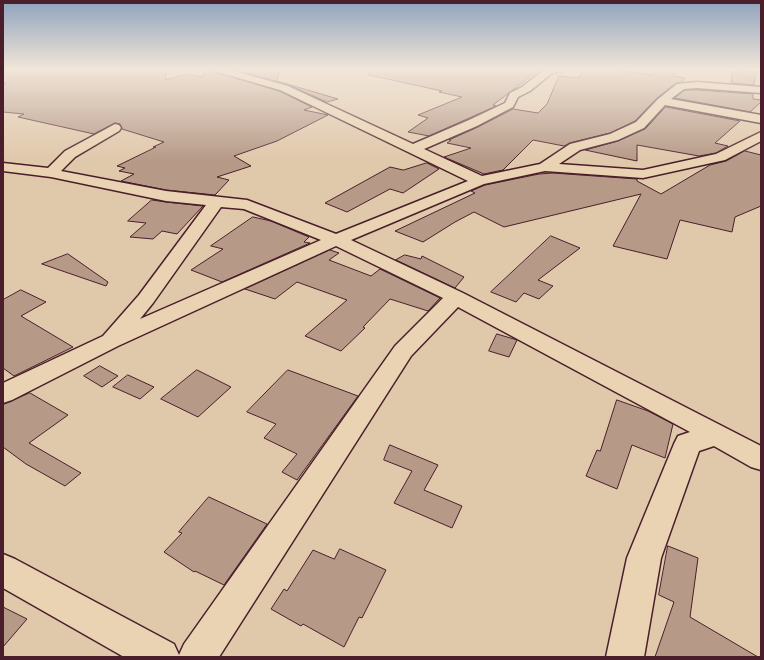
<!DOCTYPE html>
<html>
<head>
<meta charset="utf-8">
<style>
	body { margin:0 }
	#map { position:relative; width:764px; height:660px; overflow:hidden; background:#e0c8ab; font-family:Caveat,sans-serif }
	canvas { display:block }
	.frame { position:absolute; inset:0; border:4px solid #4a1f2b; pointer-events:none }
</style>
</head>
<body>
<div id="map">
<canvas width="764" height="660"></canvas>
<div class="frame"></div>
</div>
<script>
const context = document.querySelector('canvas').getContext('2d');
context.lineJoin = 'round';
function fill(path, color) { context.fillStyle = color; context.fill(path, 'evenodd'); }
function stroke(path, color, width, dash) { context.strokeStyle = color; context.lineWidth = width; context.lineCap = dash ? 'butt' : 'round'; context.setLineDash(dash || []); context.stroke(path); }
const building = new Path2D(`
	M 3,69 L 166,69 L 166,80 L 186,74 L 203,77 L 204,69 L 213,69 L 215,72 L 279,91 L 312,107 L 304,110 L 328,115 L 277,141 L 234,156 L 251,166 L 217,177 L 229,180 L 215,195 L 166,190 L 121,181 L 134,174 L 119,171 L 125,168 L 117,166 L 156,147 L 153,147 L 164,142 L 122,129 L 120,124 L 115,123 L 94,134 L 18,117 L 24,114 L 3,112 L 3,85 L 6,83 L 3,83 Z
	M 231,69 L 280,69 L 277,81 L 338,99 L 327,102 L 289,85 Z
	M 370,69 L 540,69 L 493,105 L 496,106 L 429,136 L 408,132 L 428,118 L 418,115 L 462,97 L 439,92 L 442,91 L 369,75 Z
	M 587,69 L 609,69 L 652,75 L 656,69 L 678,69 L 673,76 L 685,78 L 682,82 L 676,83 L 657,98 L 635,121 L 610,133 L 570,143 L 564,146 L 533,140 L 503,170 L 484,174 L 444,157 L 471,148 L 447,143 L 451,140 L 449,140 L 478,127 L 513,109 L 538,113 L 547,104 L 559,76 L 579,78 L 582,72 Z
	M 737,69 L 756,72 L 754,85 L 731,83 L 733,71 L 737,72 Z
	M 685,90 L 697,90 L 753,94 L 753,99 L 761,100 L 761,102 L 750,112 L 675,98 Z
	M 666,107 L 740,121 L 715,143 L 728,146 L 716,153 L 699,156 L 637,145 L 637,161 L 585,150 L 618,141 L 645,129 Z
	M 745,151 L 761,155 L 761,206 L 735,217 L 732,232 L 680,220 L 667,259 L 613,246 L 641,194 L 504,227 L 474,212 L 455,222 L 423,242 L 395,231 L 475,193 L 471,191 L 485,185 L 539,174 L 553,173 L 637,179 L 637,181 L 661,194 L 710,165 L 726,161 Z
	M 427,163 L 439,169 L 403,193 L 390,189 L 347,212 L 325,203 L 390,167 L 403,170 Z
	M 152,200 L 166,202 L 203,206 L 177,234 L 162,231 L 153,239 L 130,237 L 146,223 L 128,221 Z
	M 253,217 L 271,221 L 309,237 L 304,242 L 310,243 L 222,282 L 191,270 L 223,249 L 211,246 Z
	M 551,236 L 580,248 L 538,280 L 553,286 L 539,299 L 524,293 L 516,302 L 491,292 Z
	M 330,250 L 339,253 L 329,260 L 371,276 L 380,269 L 440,298 L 428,311 L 390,299 L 363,327 L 365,328 L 341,351 L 305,336 L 347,300 L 297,282 L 275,299 L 245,289 Z
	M 68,254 L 108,282 L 106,286 L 42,264 Z
	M 405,255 L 421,259 L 422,256 L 464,277 L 455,288 L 396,260 Z
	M 21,290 L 46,302 L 21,316 L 73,347 L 14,376 L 3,368 L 3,300 Z
	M 497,334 L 517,340 L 509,357 L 489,351 Z
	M 100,366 L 118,376 L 102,387 L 84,376 Z
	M 197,370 L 231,387 L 198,417 L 161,399 Z
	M 288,370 L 358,396 L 297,480 L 282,472 L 297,454 L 264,438 L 276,424 L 247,412 Z
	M 128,375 L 154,387 L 140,399 L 113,387 Z
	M 30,393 L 68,415 L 29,443 L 81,473 L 65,486 L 26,464 L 3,447 L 3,405 Z
	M 617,400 L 648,411 L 673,424 L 665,458 L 632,445 L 617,489 L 586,476 L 597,450 L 600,451 Z
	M 390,445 L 438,465 L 424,490 L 462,506 L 452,528 L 394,503 L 412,471 L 384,460 Z
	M 209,497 L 267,524 L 224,585 L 195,571 L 194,572 L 164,552 L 182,533 L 179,532 Z
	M 668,546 L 698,558 L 690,617 L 758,657 L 655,657 L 674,602 L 659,595 Z
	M 340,549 L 386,570 L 362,618 L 359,617 L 344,647 L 303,624 L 301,626 L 271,609 L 284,589 L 287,591 L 313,550 L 334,559 Z
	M 3,607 L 27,619 L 3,647 Z`);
fill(building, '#b69987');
stroke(building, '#4a1f2b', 1);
const minor = new Path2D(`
	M 214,69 L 227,69 L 288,86 L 413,144 L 469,120 L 505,103 L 510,93 L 522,87 L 545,69 L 564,69 L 563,71 L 552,73 L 530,91 L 518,97 L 513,107 L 477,126 L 424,149 L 482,176 L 540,164 L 570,144 L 610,134 L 636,122 L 658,99 L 677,84 L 697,82 L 761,87 L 761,93 L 697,88 L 684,89 L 671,99 L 761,115 L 761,123 L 665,105 L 644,128 L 618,140 L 580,150 L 559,164 L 643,170 L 716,154 L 761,132 L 761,141 L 725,160 L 643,178 L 545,171 L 484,184 L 351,240 L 463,293 L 761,446 L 761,470 L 751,467 L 714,446 L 699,451 L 661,558 L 644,657 L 606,657 L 627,558 L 674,444 L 678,436 L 690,432 L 458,307 L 411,356 L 219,657 L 124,657 L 3,588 L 3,554 L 15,559 L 174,644 L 179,655 L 184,644 L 395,346 L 443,298 L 336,246 L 118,346 L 12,400 L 3,403 L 3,383 L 103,336 L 139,295 L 206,205 L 166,201 L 51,177 L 3,171 L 3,163 L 48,168 L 65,151 L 115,124 L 119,125 L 121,128 L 119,131 L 75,157 L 61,171 L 166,191 L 247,200 L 336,234 L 468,181 L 280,90 L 215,71 ZM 221,207 L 244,209 L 321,240 L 140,319 L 153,303 Z`);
stroke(minor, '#4a1f2b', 3);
fill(minor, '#ead3b3');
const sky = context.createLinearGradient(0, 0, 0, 161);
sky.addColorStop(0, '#8ea2bc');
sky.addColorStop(0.43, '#f1e6d9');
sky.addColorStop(1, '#f1e6d900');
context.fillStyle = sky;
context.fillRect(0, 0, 764, 161);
</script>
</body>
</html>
